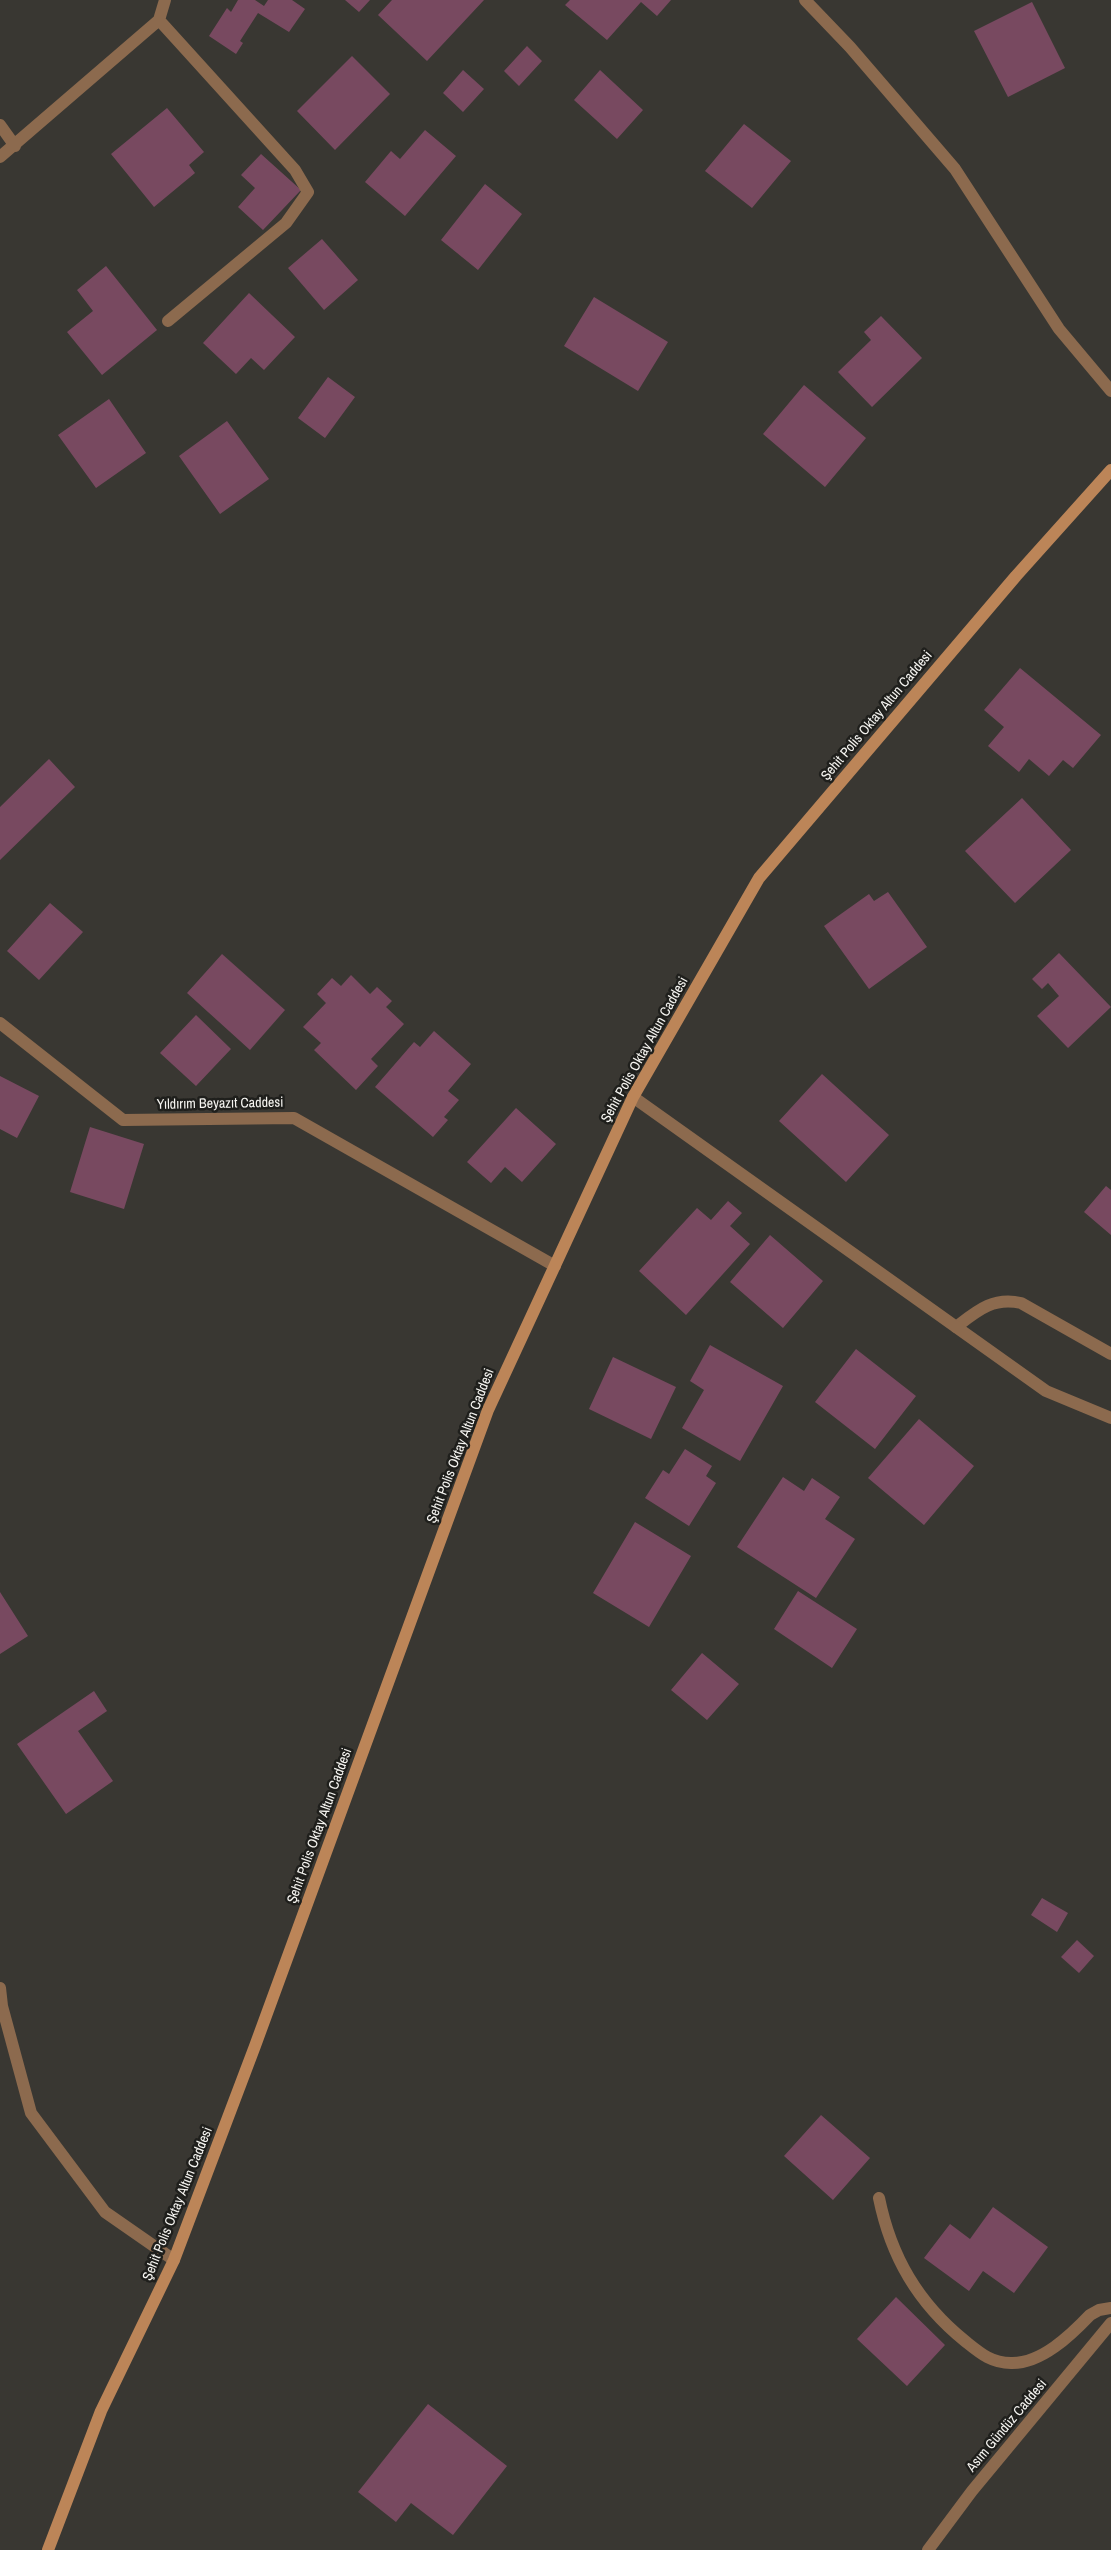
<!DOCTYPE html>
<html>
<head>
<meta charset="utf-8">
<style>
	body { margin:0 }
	canvas { display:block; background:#393732 }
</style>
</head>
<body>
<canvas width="1111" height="2550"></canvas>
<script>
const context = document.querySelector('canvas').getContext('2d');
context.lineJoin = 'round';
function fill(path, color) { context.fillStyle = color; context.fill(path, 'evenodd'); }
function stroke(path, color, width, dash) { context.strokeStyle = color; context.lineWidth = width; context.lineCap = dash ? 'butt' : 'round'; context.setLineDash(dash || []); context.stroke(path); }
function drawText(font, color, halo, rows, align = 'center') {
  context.font = font + ' "Archivo Narrow",sans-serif'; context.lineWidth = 5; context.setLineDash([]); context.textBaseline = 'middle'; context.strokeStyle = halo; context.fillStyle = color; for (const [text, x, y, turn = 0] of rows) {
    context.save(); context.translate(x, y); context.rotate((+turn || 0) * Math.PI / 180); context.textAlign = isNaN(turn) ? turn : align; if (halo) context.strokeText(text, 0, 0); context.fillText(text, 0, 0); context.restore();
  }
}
fill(new Path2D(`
	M 238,0 L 255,0 L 264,6 L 268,0 L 292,0 L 305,9 L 289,32 L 258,13 L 240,41 L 243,43 L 236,54 L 209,36 L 227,8 L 231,12 Z
	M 345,0 L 370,0 L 359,12 Z
	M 392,0 L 484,0 L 427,61 L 378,15 Z
	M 570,0 L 671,0 L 657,16 L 641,2 L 607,40 L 565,5 Z
	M 1032,2 L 1065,68 L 1008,97 L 974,31 Z
	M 527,46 L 542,61 L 519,86 L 504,71 Z
	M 352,56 L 390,94 L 335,150 L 297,111 Z
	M 463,70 L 484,89 L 463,112 L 443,93 Z
	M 600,70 L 643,110 L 617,139 L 574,100 Z
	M 167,108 L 204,152 L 189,165 L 195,173 L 154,207 L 111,154 Z
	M 744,124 L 791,161 L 752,208 L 705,171 Z
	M 425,130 L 456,156 L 405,216 L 365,182 L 391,151 L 400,159 Z
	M 261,154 L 301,190 L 263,230 L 238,207 L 255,188 L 241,175 Z
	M 485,184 L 522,214 L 478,270 L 441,240 Z
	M 322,239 L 358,280 L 324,310 L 288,268 Z
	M 106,266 L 157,330 L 102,375 L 67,332 L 93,311 L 77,290 Z
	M 249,293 L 295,337 L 264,370 L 251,358 L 236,374 L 203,343 Z
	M 594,297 L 668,342 L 638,391 L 564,346 Z
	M 881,316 L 922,358 L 872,407 L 838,372 L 871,340 L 864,332 Z
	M 328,377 L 355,397 L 325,438 L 298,418 Z
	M 804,385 L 866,438 L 825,487 L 763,434 Z
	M 109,399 L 146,453 L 96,488 L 58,435 Z
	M 227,421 L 269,479 L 220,514 L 179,456 Z
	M 1020,668 L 1101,735 L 1073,768 L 1063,760 L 1049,776 L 1029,759 L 1019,772 L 988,746 L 1004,727 L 984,710 Z
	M 49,759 L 75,787 L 0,860 L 0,807 Z
	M 1022,798 L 1071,850 L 1015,903 L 965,851 Z
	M 888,892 L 927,947 L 869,989 L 824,926 L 869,894 L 874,901 Z
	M 50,903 L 83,932 L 39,980 L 7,951 Z
	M 1059,953 L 1111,1007 L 1068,1048 L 1037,1016 L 1059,996 L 1048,983 L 1042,989 L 1032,979 Z
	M 222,954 L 285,1010 L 250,1050 L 187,993 Z
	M 351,975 L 370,994 L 377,987 L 392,1001 L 386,1007 L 404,1024 L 371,1059 L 378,1066 L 356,1090 L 314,1050 L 321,1043 L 303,1027 L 326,1003 L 317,994 L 332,978 L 341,986 Z
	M 196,1015 L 231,1049 L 196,1086 L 160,1053 Z
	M 434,1031 L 471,1064 L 448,1091 L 459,1100 L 444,1117 L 448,1120 L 433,1137 L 375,1087 L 414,1042 L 420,1047 Z
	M 822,1074 L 889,1135 L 846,1182 L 779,1121 Z
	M 0,1076 L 39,1096 L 17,1138 L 0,1129 Z
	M 516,1108 L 556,1144 L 522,1182 L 505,1167 L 491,1183 L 467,1162 Z
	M 90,1127 L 144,1144 L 124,1209 L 70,1192 Z
	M 1106,1186 L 1111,1190 L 1111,1235 L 1084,1212 Z
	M 728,1201 L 742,1213 L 730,1226 L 750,1244 L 686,1315 L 639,1271 L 697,1208 L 711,1220 Z
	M 770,1235 L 823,1281 L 783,1328 L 730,1282 Z
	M 710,1345 L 783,1386 L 740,1461 L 682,1428 L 704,1390 L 690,1381 Z
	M 856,1349 L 916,1396 L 875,1449 L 815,1402 Z
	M 613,1357 L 676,1387 L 651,1439 L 589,1409 Z
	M 919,1419 L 974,1466 L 924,1525 L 868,1478 Z
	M 685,1449 L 712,1466 L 706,1476 L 716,1483 L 689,1526 L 645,1498 L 663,1470 L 669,1474 Z
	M 783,1477 L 804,1491 L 812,1478 L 840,1497 L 825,1519 L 855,1539 L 816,1598 L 737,1547 Z
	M 635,1522 L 691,1556 L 649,1627 L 593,1593 Z
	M 798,1591 L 857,1629 L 832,1668 L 774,1629 Z
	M 0,1592 L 28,1636 L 0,1654 Z
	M 702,1653 L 739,1684 L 707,1720 L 671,1690 Z
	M 94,1691 L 107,1711 L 78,1731 L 113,1781 L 66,1814 L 17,1744 Z
	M 1042,1898 L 1068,1913 L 1057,1932 L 1031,1915 Z
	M 1077,1940 L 1094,1956 L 1079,1973 L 1061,1957 Z
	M 821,2115 L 870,2158 L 833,2200 L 784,2156 Z
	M 993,2207 L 1048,2247 L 1014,2293 L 983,2271 L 969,2291 L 924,2258 L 950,2224 L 970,2239 Z
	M 896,2297 L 945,2345 L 907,2386 L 857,2339 Z
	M 428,2404 L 507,2466 L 453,2535 L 411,2503 L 396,2522 L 358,2492 Z`), '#784960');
stroke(new Path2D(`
	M 956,1327 C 978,1310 993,1297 1021,1303 L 1111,1354
	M 879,2198 C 891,2257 918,2303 965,2341 C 980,2353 991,2363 1011,2363 C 1041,2364 1071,2335 1090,2315 L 1099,2310 L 1111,2308`), '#8c6a4e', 12);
stroke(new Path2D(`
	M 805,0 L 850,47 L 955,169 L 1059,329 L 1111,391
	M 159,20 L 295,170 L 308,192 L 286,223 L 168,321
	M 0,125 L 15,146
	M 0,157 L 159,20 L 165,0
	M 0,1023 L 123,1120 L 294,1118 L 555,1266
	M 633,1097 L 1046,1391 L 1111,1418
	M 0,1988 L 2,2006 L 31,2113 L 105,2212 L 174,2260
	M 928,2550 L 972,2491 L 1111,2323`), '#8c6a4e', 12);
stroke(new Path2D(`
	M 48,2550 L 101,2411 L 174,2260 L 255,2046 L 488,1410 L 633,1097 L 759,878 L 1016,576 L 1111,470`), '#bc8558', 12);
drawText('14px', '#f6f5f1', '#1f1f1c', [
	["Şehit Polis Oktay Altun Caddesi",877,716,-50],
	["Şehit Polis Oktay Altun Caddesi",645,1050,-61],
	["Yıldırım Beyazıt Caddesi",220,1104,-1],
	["Şehit Polis Oktay Altun Caddesi",461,1446,-69],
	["Şehit Polis Oktay Altun Caddesi",320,1826,-70],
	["Şehit Polis Oktay Altun Caddesi",178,2204,-68],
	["Asım Gündüz Caddesi",1007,2426,-50]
]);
</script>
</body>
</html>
